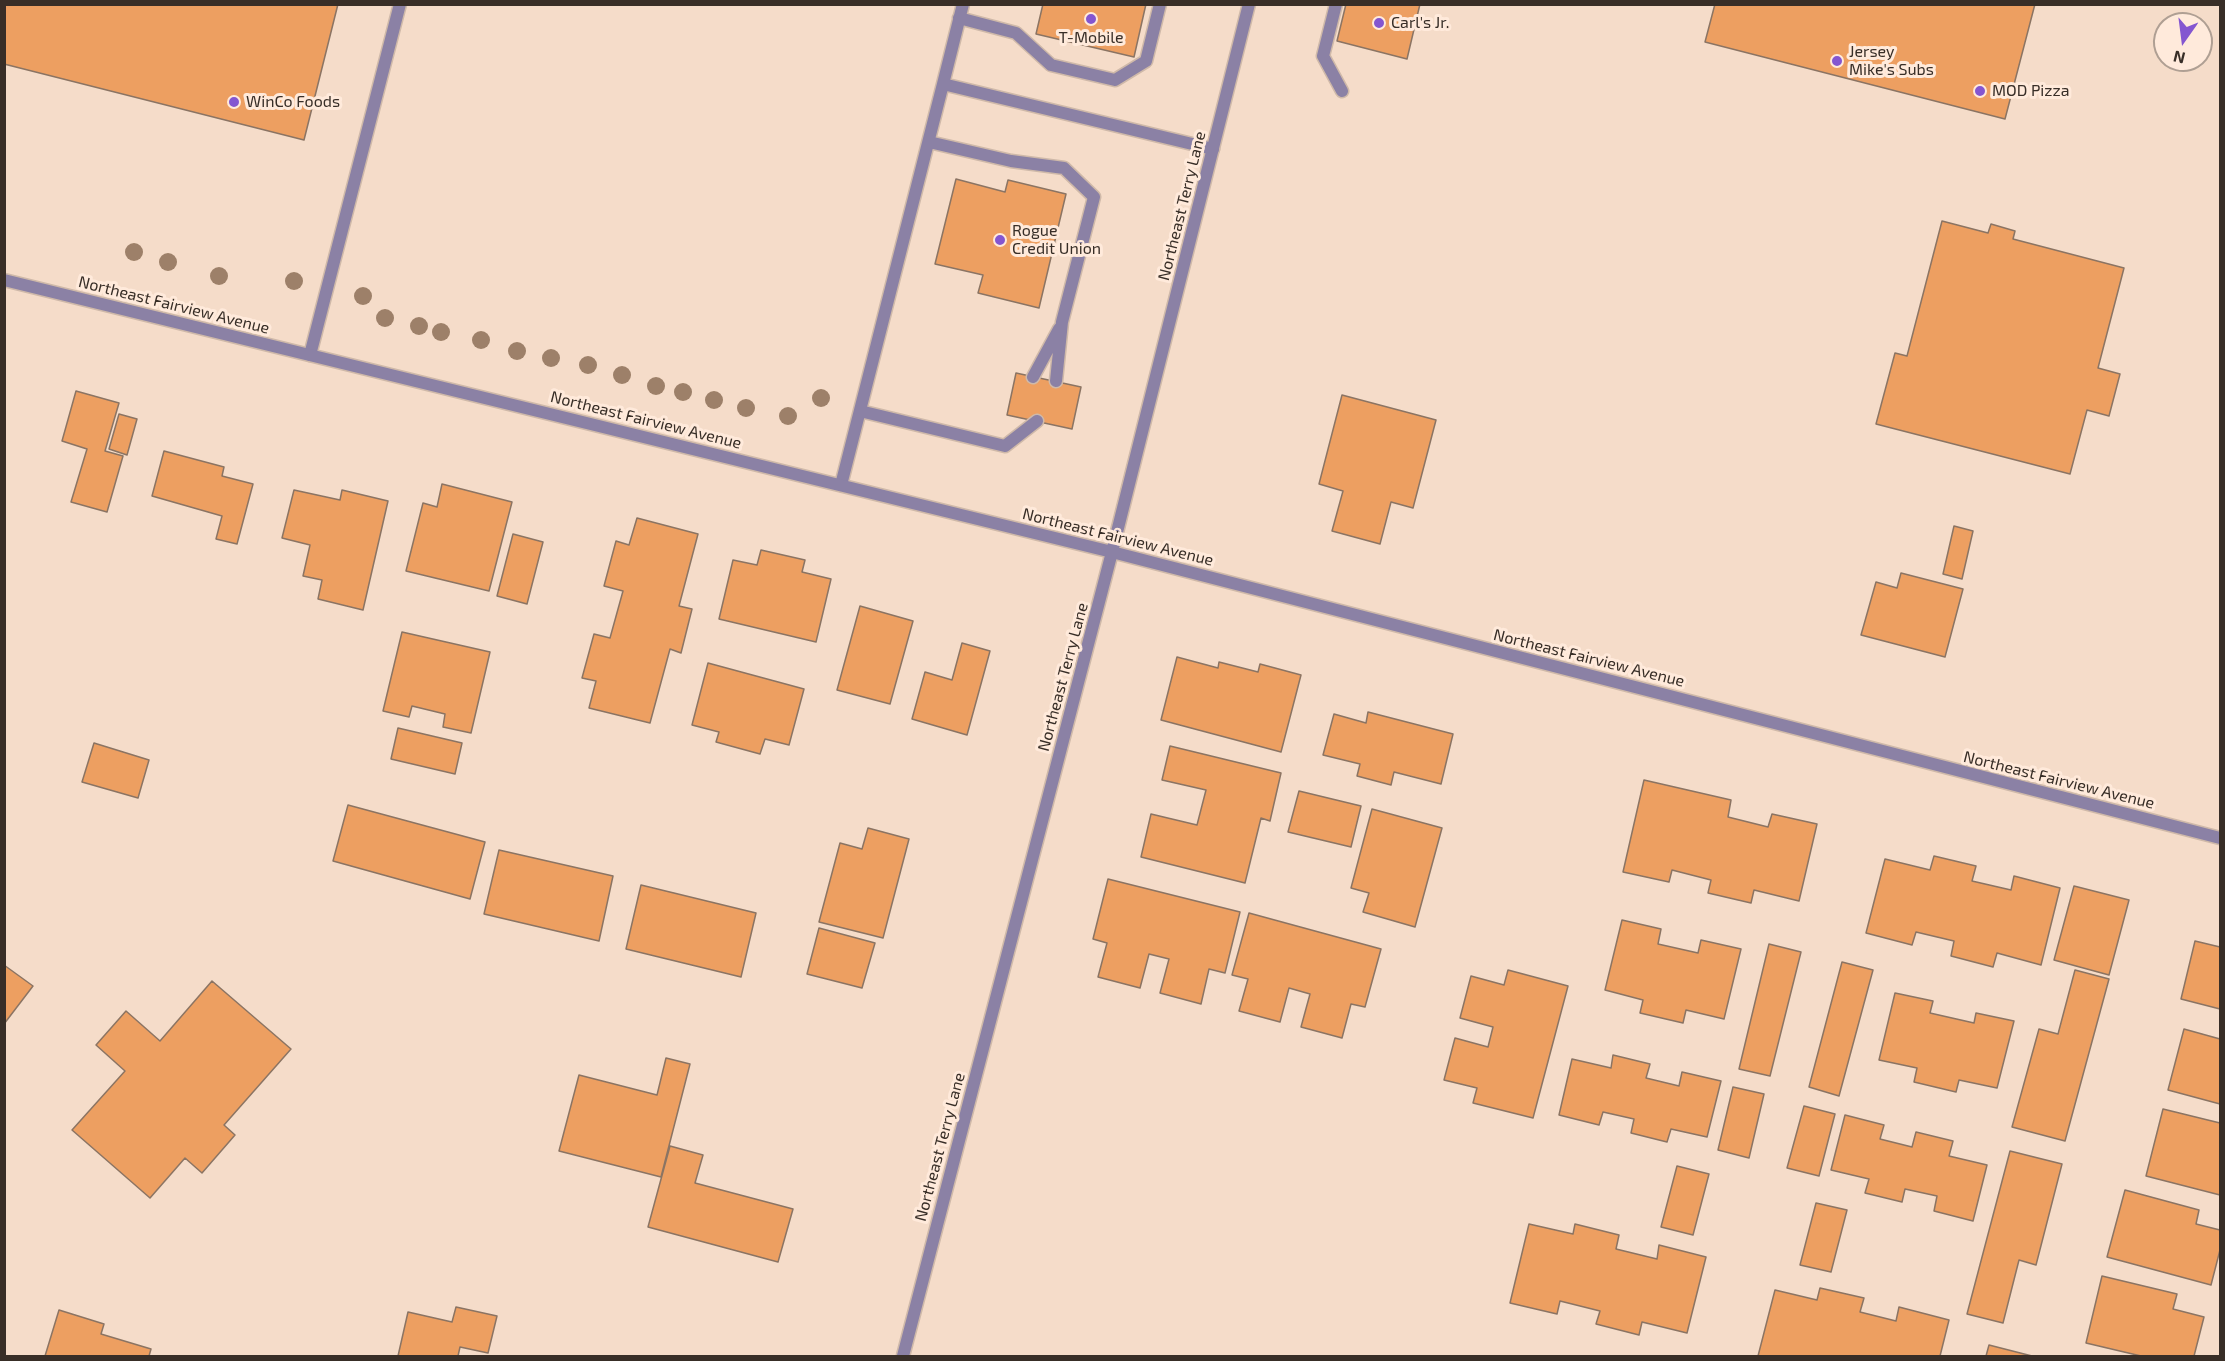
<!DOCTYPE html>
<html>
<head>
<meta charset="utf-8">
<style>
	body { margin:0 }
	#map { position:relative; width:2225px; height:1361px; overflow:hidden; background:#f5dcc9; font-family:"Exo 2",sans-serif }
	canvas { display:block }
	.frame { position:absolute; inset:0; border:6px solid #382e27; pointer-events:none }
	.north { position:absolute; left:2153px; top:12px; width:60px; height:60px; box-sizing:border-box; background:#ffeadb; border:2px solid #af9f93; border-radius:50%; rotate:194deg; font-size:16px; font-weight:700; line-height:24px; text-align:center; color:#382e27 }
	.north::after { content:''; display:block; margin:auto; width:21px; height:27px; background:#8456d0; clip-path:polygon(50% 0,100% 100%,50% 72%,0 100%) }
</style>
</head>
<body>
<div id="map">
<canvas width="2225" height="1361"></canvas>
<div class="frame"></div>
<div class="north">N</div>
</div>
<script>
const context = document.querySelector('canvas').getContext('2d');
context.lineJoin = 'round';
function fill(path, color) { context.fillStyle = color; context.fill(path, 'evenodd'); }
function stroke(path, color, width, dash) { context.strokeStyle = color; context.lineWidth = width; context.lineCap = dash ? 'butt' : 'round'; context.setLineDash(dash || []); context.stroke(path); }
function drawText(font, color, halo, rows, align = 'center') {
  context.font = font + ' "Exo 2",sans-serif'; context.lineWidth = 6; context.setLineDash([]); context.textBaseline = 'middle'; context.strokeStyle = halo; context.fillStyle = color; for (const [text, x, y, turn = 0] of rows) {
    context.save(); context.translate(x, y); context.rotate((+turn || 0) * Math.PI / 180); context.textAlign = isNaN(turn) ? turn : align; if (halo) context.strokeText(text, 0, 0); context.fillText(text, 0, 0); context.restore();
  }
}
const building = new Path2D(`
	M 4,4 L 338,4 L 304,140 L 4,64 Z
	M 1043,4 L 1146,4 L 1134,57 L 1036,34 Z
	M 1346,4 L 1420,4 L 1407,59 L 1337,41 Z
	M 1715,4 L 2035,4 L 2005,119 L 1705,42 Z
	M 956,179 L 1005,192 L 1008,180 L 1066,194 L 1039,308 L 978,293 L 983,275 L 935,264 Z
	M 1942,221 L 1988,233 L 1991,224 L 2015,231 L 2013,239 L 2124,268 L 2098,368 L 2120,374 L 2109,416 L 2087,410 L 2070,474 L 1876,424 L 1895,353 L 1907,356 Z
	M 1016,373 L 1081,387 L 1072,429 L 1007,415 Z
	M 76,391 L 119,403 L 105,451 L 123,456 L 107,512 L 71,502 L 87,449 L 62,441 Z
	M 1342,395 L 1436,420 L 1413,508 L 1391,502 L 1380,544 L 1332,531 L 1343,491 L 1319,484 Z
	M 119,414 L 137,419 L 127,455 L 109,449 Z
	M 164,451 L 224,467 L 222,476 L 253,484 L 237,544 L 216,539 L 222,516 L 152,496 Z
	M 442,484 L 512,502 L 489,591 L 406,571 L 423,503 L 437,507 Z
	M 294,490 L 340,500 L 342,490 L 388,501 L 363,610 L 318,599 L 322,580 L 303,576 L 310,545 L 282,538 Z
	M 637,518 L 698,534 L 679,606 L 692,609 L 681,653 L 670,649 L 650,723 L 589,708 L 596,681 L 582,678 L 594,634 L 610,638 L 623,591 L 604,586 L 616,541 L 629,545 Z
	M 1954,526 L 1973,531 L 1962,579 L 1943,574 Z
	M 513,534 L 543,542 L 527,604 L 497,596 Z
	M 761,550 L 805,560 L 802,572 L 831,579 L 816,642 L 719,619 L 733,560 L 757,565 Z
	M 1901,573 L 1963,589 L 1945,657 L 1861,635 L 1876,582 L 1897,588 Z
	M 860,606 L 913,621 L 890,704 L 837,690 Z
	M 402,632 L 490,652 L 471,733 L 443,727 L 445,714 L 412,706 L 409,717 L 383,711 Z
	M 962,643 L 990,651 L 967,735 L 912,719 L 925,672 L 952,680 Z
	M 1177,657 L 1218,668 L 1219,662 L 1258,672 L 1260,664 L 1301,675 L 1281,752 L 1161,720 Z
	M 708,663 L 804,689 L 789,745 L 765,739 L 760,754 L 716,742 L 719,732 L 692,725 Z
	M 1368,712 L 1453,734 L 1441,784 L 1394,772 L 1391,785 L 1357,776 L 1360,764 L 1323,755 L 1334,714 L 1366,723 Z
	M 398,728 L 462,743 L 455,774 L 391,759 Z
	M 94,743 L 149,760 L 138,798 L 82,782 Z
	M 1170,746 L 1281,773 L 1270,821 L 1261,818 L 1245,883 L 1141,857 L 1151,814 L 1197,825 L 1206,790 L 1162,780 Z
	M 1644,780 L 1731,800 L 1728,817 L 1768,827 L 1772,814 L 1817,824 L 1799,901 L 1754,890 L 1751,903 L 1708,893 L 1711,880 L 1672,870 L 1669,882 L 1623,872 Z
	M 1299,791 L 1361,806 L 1351,847 L 1288,832 Z
	M 348,805 L 485,842 L 470,899 L 333,861 Z
	M 1372,809 L 1442,828 L 1415,927 L 1363,912 L 1369,893 L 1351,888 Z
	M 868,828 L 909,839 L 883,938 L 819,922 L 840,843 L 862,849 Z
	M 499,850 L 613,876 L 599,941 L 484,914 Z
	M 1934,856 L 1976,866 L 1972,881 L 2011,890 L 2014,876 L 2060,888 L 2041,965 L 1997,953 L 1993,967 L 1951,956 L 1954,941 L 1916,932 L 1912,945 L 1866,933 L 1885,859 L 1930,870 Z
	M 1108,879 L 1240,912 L 1225,973 L 1209,969 L 1201,1004 L 1160,993 L 1169,959 L 1149,954 L 1140,988 L 1098,977 L 1107,943 L 1093,939 Z
	M 641,885 L 756,913 L 741,977 L 626,949 Z
	M 2074,886 L 2129,900 L 2109,975 L 2054,960 Z
	M 1249,913 L 1381,949 L 1365,1007 L 1351,1004 L 1342,1038 L 1301,1027 L 1310,994 L 1289,988 L 1280,1022 L 1239,1011 L 1248,979 L 1232,975 Z
	M 1622,920 L 1661,929 L 1658,944 L 1698,953 L 1701,940 L 1741,949 L 1724,1019 L 1686,1010 L 1683,1023 L 1640,1013 L 1643,1000 L 1605,990 Z
	M 819,928 L 875,943 L 862,988 L 807,974 Z
	M 2195,941 L 2220,947 L 2220,1009 L 2181,999 Z
	M 1769,944 L 1801,952 L 1770,1076 L 1739,1069 Z
	M 1842,962 L 1873,970 L 1839,1096 L 1809,1087 Z
	M 4,965 L 33,986 L 4,1024 Z
	M 1508,970 L 1568,986 L 1533,1118 L 1473,1103 L 1477,1088 L 1444,1080 L 1455,1038 L 1488,1047 L 1493,1027 L 1460,1018 L 1471,976 L 1504,985 Z
	M 2075,970 L 2109,979 L 2065,1141 L 2012,1127 L 2039,1029 L 2058,1034 Z
	M 212,981 L 291,1049 L 224,1125 L 235,1135 L 202,1173 L 185,1158 L 150,1198 L 72,1130 L 125,1071 L 96,1045 L 126,1011 L 160,1041 Z
	M 1895,993 L 1933,1001 L 1930,1013 L 1974,1023 L 1976,1013 L 2014,1021 L 1997,1088 L 1959,1080 L 1956,1092 L 1914,1082 L 1917,1068 L 1879,1060 Z
	M 2184,1029 L 2220,1039 L 2220,1104 L 2168,1090 Z
	M 1613,1055 L 1650,1064 L 1646,1078 L 1679,1086 L 1682,1072 L 1721,1081 L 1707,1137 L 1671,1129 L 1667,1142 L 1631,1133 L 1634,1119 L 1603,1112 L 1599,1125 L 1559,1115 L 1572,1059 L 1611,1068 Z
	M 666,1058 L 690,1064 L 661,1177 L 559,1151 L 579,1075 L 657,1095 Z
	M 1733,1087 L 1764,1094 L 1749,1158 L 1718,1150 Z
	M 1804,1106 L 1835,1114 L 1819,1176 L 1787,1168 Z
	M 2163,1109 L 2220,1123 L 2220,1195 L 2146,1176 Z
	M 1845,1115 L 1884,1125 L 1880,1139 L 1912,1147 L 1916,1132 L 1953,1141 L 1949,1156 L 1987,1165 L 1973,1221 L 1934,1211 L 1937,1196 L 1905,1189 L 1902,1202 L 1865,1193 L 1869,1179 L 1831,1170 Z
	M 670,1146 L 703,1155 L 695,1183 L 793,1209 L 778,1262 L 648,1227 Z
	M 2010,1151 L 2062,1164 L 2036,1265 L 2019,1260 L 2003,1323 L 1967,1314 Z
	M 1677,1166 L 1709,1174 L 1693,1235 L 1661,1227 Z
	M 2125,1190 L 2199,1210 L 2196,1224 L 2220,1230 L 2220,1250 L 2211,1285 L 2107,1257 Z
	M 1816,1203 L 1847,1210 L 1831,1272 L 1800,1265 Z
	M 1529,1224 L 1573,1234 L 1575,1224 L 1619,1235 L 1616,1249 L 1657,1259 L 1659,1245 L 1706,1257 L 1687,1333 L 1642,1322 L 1639,1335 L 1596,1324 L 1600,1311 L 1560,1301 L 1557,1314 L 1510,1303 Z
	M 2102,1276 L 2177,1294 L 2173,1309 L 2204,1317 L 2194,1356 L 2141,1356 L 2086,1343 Z
	M 1820,1288 L 1864,1298 L 1860,1312 L 1896,1321 L 1899,1307 L 1949,1320 L 1940,1356 L 1758,1356 L 1775,1290 L 1817,1300 Z
	M 456,1307 L 497,1316 L 488,1353 L 460,1347 L 458,1356 L 398,1356 L 408,1312 L 452,1322 Z
	M 59,1310 L 104,1324 L 101,1334 L 151,1349 L 149,1356 L 45,1356 Z
	M 1989,1345 L 2032,1356 L 1986,1356 Z`);
fill(building, '#ed9f61');
stroke(building, '#8b7463', 1.5);
const service = new Path2D(`
	M 963,4 L 943,84 L 1213,149
	M 1336,4 L 1323,56 L 1342,91
	M 959,18 L 1016,33 L 1051,65 L 1115,80 L 1146,61 L 1160,4
	M 929,142 L 1011,161 L 1064,168 L 1094,197 L 1062,322 L 1056,381
	M 310,355 L 400,4
	M 1033,377 L 1059,329
	M 860,411 L 1005,446 L 1037,421
	M 841,485 L 943,84`);
const tertiary = new Path2D(`
	M 4,280 L 1112,552 L 2220,838
	M 903,1356 L 1112,552 L 1249,4`);
stroke(service, '#cfb9a9', 15);
stroke(tertiary, '#cfb9a9', 15);
stroke(service, '#8b81a5', 12);
stroke(tertiary, '#8b81a5', 12);
context.fillStyle = '#9d8069';
for (const [x, y] of [
	[134,252],
	[168,262],
	[219,276],
	[294,281],
	[363,296],
	[385,318],
	[419,326],
	[441,332],
	[481,340],
	[517,351],
	[551,358],
	[588,365],
	[622,375],
	[656,386],
	[683,392],
	[821,398],
	[714,400],
	[746,408],
	[788,416]
]) { context.beginPath(); context.arc(x, y, 9, 0, 2 * Math.PI); context.fill(); }
for (const [x, y, r, color] of [
	[1091,19,6,"#8456d0"],
	[1379,23,6,"#8456d0"],
	[1837,61,6,"#8456d0"],
	[1980,91,6,"#8456d0"],
	[234,102,6,"#8456d0"],
	[1000,240,6,"#8456d0"]
]) { const dot = new Path2D(); dot.arc(x, y, r, 0, 2 * Math.PI); context.fillStyle = color; context.fill(dot); stroke(dot, '#ffeadb', 2); }
drawText('16px', '#382e27', '#ffeadb', [
	["Carl's Jr.",1391,23],
	["T-Mobile",1091,38,"center"],
	["Jersey",1849,52],
	["Mike's Subs",1849,70],
	["MOD Pizza",1992,91],
	["WinCo Foods",246,102],
	["Rogue",1012,231],
	["Credit Union",1012,249]
], 'left');
drawText('16px', '#382e27', '#ffeadb', [
	["Northeast Terry Lane",1182,206,-76],
	["Northeast Fairview Avenue",174,305,14],
	["Northeast Fairview Avenue",646,420,14],
	["Northeast Fairview Avenue",1118,537,14],
	["Northeast Fairview Avenue",1589,658,14],
	["Northeast Terry Lane",1063,677,-75],
	["Northeast Fairview Avenue",2059,780,14],
	["Northeast Terry Lane",940,1147,-75]
]);
</script>
</body>
</html>
